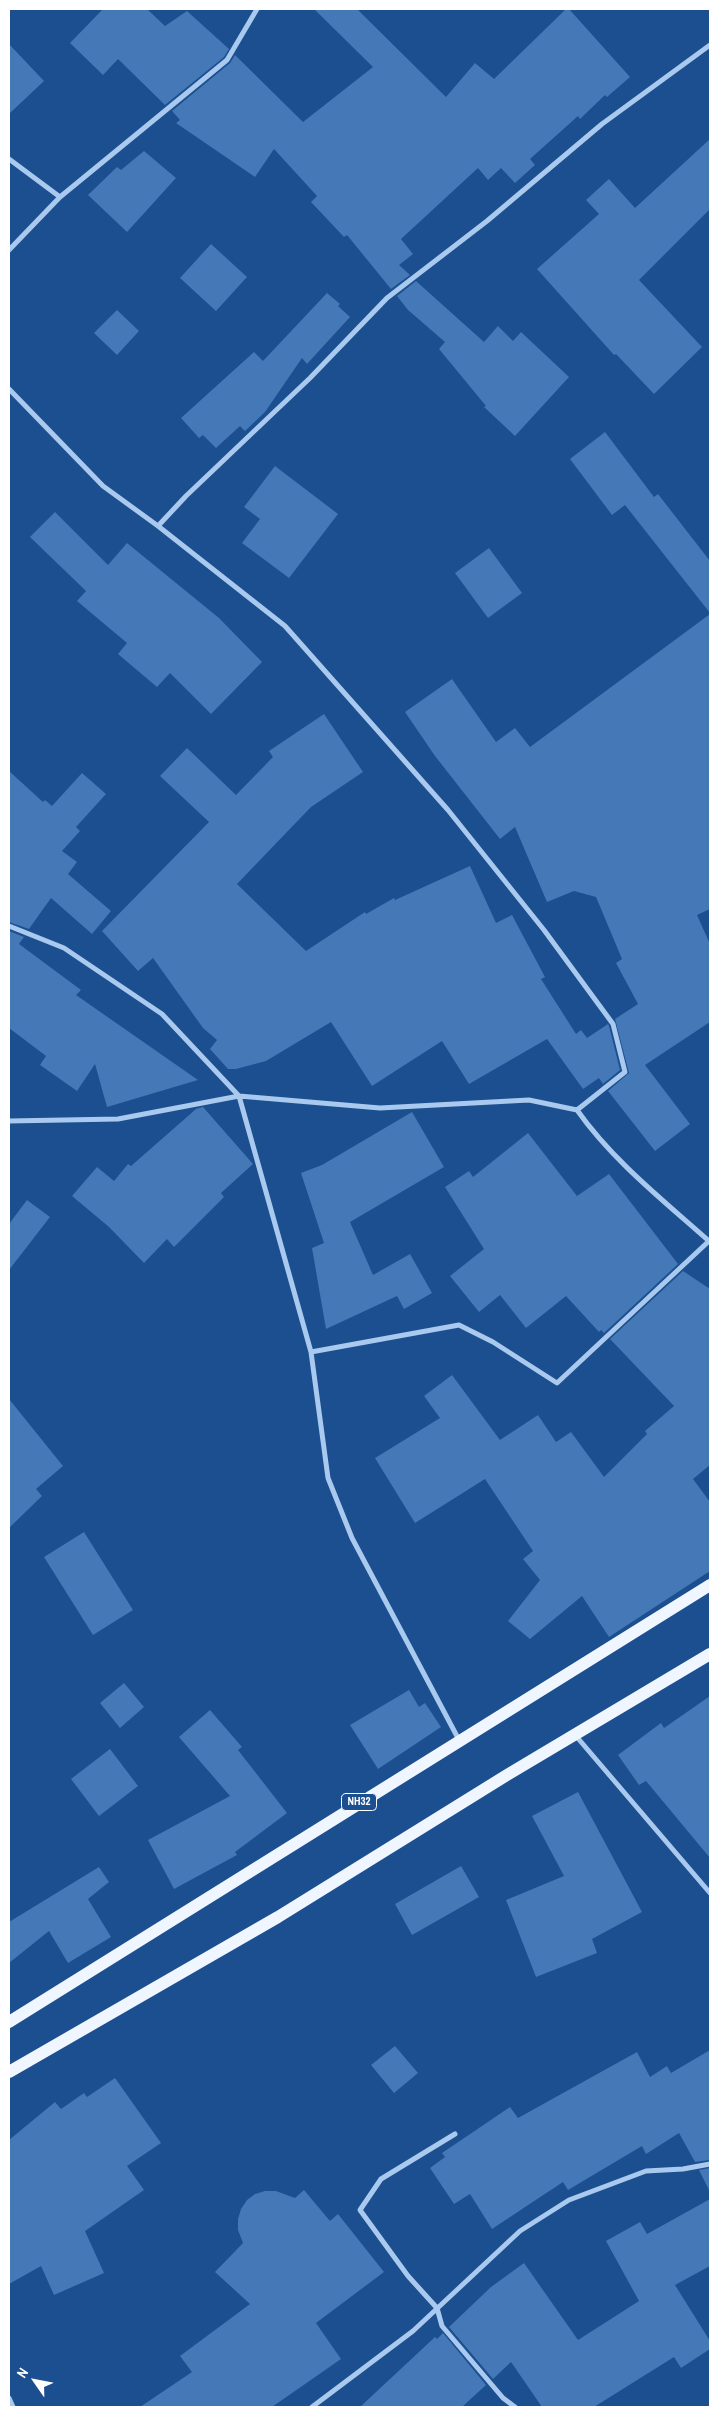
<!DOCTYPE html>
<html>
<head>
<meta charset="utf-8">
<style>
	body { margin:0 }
	#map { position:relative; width:719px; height:2416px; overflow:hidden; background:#1b4f8f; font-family:"Archivo Narrow",sans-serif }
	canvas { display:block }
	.frame { position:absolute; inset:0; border:10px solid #fff; pointer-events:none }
	.north { position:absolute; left:10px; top:2356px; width:50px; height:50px; -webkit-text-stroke:4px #1b4f8f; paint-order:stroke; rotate:303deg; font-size:14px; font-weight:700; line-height:20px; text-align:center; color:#fff }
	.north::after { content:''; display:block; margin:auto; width:18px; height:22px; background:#fff; clip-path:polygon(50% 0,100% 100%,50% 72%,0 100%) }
</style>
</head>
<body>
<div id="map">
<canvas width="719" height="2416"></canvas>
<div class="frame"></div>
<div class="north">N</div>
</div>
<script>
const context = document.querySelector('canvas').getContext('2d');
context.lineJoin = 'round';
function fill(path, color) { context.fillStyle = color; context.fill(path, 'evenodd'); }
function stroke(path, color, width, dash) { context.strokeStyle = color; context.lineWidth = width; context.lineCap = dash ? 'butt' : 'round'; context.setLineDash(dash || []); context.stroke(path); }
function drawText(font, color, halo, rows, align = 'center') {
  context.font = font + ' "Archivo Narrow",sans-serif'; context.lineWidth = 4.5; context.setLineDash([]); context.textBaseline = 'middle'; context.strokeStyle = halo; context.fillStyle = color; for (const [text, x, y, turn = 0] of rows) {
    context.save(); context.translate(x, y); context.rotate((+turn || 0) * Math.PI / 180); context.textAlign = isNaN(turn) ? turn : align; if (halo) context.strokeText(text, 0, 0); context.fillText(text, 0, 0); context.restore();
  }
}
fill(new Path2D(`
	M 103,9 L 147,9 L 165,26 L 187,11 L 229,49 L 224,57 L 165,105 L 118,59 L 103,75 L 70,43 Z
	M 314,9 L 357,9 L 446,97 L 475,63 L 494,79 L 566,9 L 569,9 L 630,77 L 607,97 L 605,95 L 580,119 L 578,116 L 530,159 L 535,165 L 515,183 L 501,168 L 488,180 L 478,168 L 401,239 L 413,254 L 399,265 L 410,275 L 391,289 L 347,235 L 344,237 L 311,202 L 317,196 L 274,149 L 255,177 L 176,123 L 180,120 L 172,111 L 230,63 L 235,55 L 303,122 L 373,67 Z
	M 9,44 L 44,81 L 9,114 Z
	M 710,139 L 710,209 L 639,280 L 702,347 L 654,394 L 616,354 L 614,355 L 537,269 L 599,214 L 586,200 L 609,179 L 635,208 Z
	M 144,151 L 176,178 L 127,232 L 88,195 L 117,167 L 121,170 Z
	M 211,244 L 247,277 L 216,311 L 180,278 Z
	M 416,281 L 484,342 L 498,326 L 513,341 L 521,332 L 569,377 L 515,436 L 484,407 L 486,406 L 439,349 L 445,342 L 408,310 L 397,296 Z
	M 327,293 L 340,304 L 338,306 L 350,317 L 307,364 L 302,358 L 265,412 L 245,431 L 240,426 L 216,448 L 203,435 L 199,438 L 181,418 L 254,352 L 263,361 Z
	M 117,310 L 139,331 L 117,355 L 94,333 Z
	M 605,432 L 654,497 L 658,494 L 710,561 L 710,613 L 625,505 L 612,515 L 570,459 Z
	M 275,466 L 338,514 L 289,578 L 242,543 L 260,519 L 244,507 Z
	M 55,512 L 108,565 L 127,543 L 219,618 L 262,662 L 211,714 L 170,673 L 157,687 L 118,654 L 127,643 L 77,601 L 86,591 L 30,537 Z
	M 489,548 L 522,593 L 488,618 L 455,573 Z
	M 710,614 L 710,909 L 697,915 L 710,944 L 710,1022 L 645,1065 L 690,1124 L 655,1151 L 608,1091 L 629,1073 L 615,1019 L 638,1004 L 616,963 L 622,959 L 596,897 L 574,891 L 547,902 L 515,827 L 500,839 L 435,756 L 405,712 L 452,679 L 496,742 L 515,728 L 530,747 Z
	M 324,714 L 363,772 L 311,807 L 237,884 L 306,951 L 365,912 L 366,914 L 394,898 L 395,900 L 470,866 L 496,923 L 512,915 L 545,977 L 541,979 L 576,1034 L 581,1030 L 587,1038 L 608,1024 L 609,1026 L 620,1070 L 603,1084 L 599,1078 L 583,1089 L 547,1039 L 469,1084 L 442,1041 L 372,1086 L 331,1022 L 266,1061 L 236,1069 L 228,1069 L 210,1049 L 217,1040 L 203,1028 L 153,958 L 138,971 L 102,931 L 209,822 L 160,776 L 187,748 L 236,795 L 273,757 L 269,751 Z
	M 9,771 L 43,802 L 45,800 L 52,806 L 82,773 L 106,794 L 76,827 L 80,831 L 62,851 L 77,862 L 68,874 L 111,911 L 92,934 L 51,898 L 29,929 L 9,922 Z
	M 9,931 L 24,937 L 19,944 L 81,990 L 76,995 L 198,1080 L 107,1107 L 95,1064 L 77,1091 L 40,1065 L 46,1056 L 9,1028 Z
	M 203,1107 L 253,1164 L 221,1193 L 224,1197 L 174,1247 L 167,1239 L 144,1263 L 109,1227 L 72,1196 L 97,1167 L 114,1181 L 128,1164 L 131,1166 L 196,1109 Z
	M 412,1112 L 444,1167 L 350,1222 L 373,1275 L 410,1254 L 432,1293 L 404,1309 L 397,1296 L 326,1329 L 312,1248 L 324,1243 L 301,1173 L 322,1165 Z
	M 528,1133 L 577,1196 L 609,1174 L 678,1264 L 604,1333 L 601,1330 L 599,1332 L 566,1296 L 526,1328 L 500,1295 L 479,1312 L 450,1276 L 484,1249 L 445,1187 L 469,1171 L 473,1177 Z
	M 27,1200 L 50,1217 L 9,1270 L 9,1224 Z
	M 683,1271 L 710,1289 L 710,1465 L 693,1479 L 710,1502 L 710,1571 L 609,1637 L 582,1596 L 530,1639 L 508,1621 L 540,1580 L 523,1559 L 533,1551 L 485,1479 L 415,1523 L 375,1458 L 440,1418 L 424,1396 L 452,1375 L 500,1440 L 538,1415 L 556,1442 L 571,1432 L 604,1477 L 647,1434 L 645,1431 L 674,1406 L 610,1339 Z
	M 9,1399 L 63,1466 L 36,1489 L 42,1496 L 9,1528 Z
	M 84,1532 L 133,1610 L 93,1635 L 44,1557 Z
	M 124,1683 L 144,1707 L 120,1728 L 100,1703 Z
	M 409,1690 L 419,1707 L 425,1703 L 441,1727 L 378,1769 L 350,1725 Z
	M 710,1696 L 710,1858 L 646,1781 L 639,1785 L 618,1755 L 661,1723 L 664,1728 Z
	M 210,1710 L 242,1747 L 238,1750 L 287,1813 L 235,1852 L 237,1855 L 174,1889 L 148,1840 L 230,1796 L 179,1737 Z
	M 110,1749 L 138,1786 L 99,1816 L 71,1779 Z
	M 578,1792 L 642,1912 L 592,1939 L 597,1953 L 536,1977 L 506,1900 L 564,1876 L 532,1816 Z
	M 461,1866 L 479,1897 L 412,1935 L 395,1904 Z
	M 99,1867 L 109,1882 L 88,1899 L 111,1937 L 68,1963 L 49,1931 L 9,1963 L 9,1922 Z
	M 395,2046 L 418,2073 L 394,2093 L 371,2065 Z
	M 710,2050 L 710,2160 L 695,2162 L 679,2133 L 646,2154 L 642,2146 L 568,2190 L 563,2182 L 492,2229 L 470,2194 L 454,2204 L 430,2168 L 445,2157 L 442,2153 L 510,2107 L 518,2118 L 637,2052 L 650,2077 L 667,2066 L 671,2073 Z
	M 115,2078 L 161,2143 L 127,2166 L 144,2190 L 85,2231 L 104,2273 L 54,2295 L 41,2266 L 9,2284 L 9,2140 L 55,2102 L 61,2109 L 84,2093 L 87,2097 Z
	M 710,2168 L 710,2192 L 699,2170 Z
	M 304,2190 L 330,2221 L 338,2214 L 384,2272 L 316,2323 L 341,2359 L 272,2407 L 140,2407 L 192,2372 L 180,2356 L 250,2304 L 215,2272 L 243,2243 L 238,2230 L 238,2219 L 241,2209 L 247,2200 L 255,2194 L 265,2191 L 276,2191 L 295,2198 Z
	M 710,2199 L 710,2266 L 675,2285 L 710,2341 L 710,2349 L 681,2368 L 674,2357 L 594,2407 L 542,2407 L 511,2362 L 493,2379 L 449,2327 L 491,2287 L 524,2263 L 578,2340 L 639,2301 L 606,2241 L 640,2222 L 647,2234 Z
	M 443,2333 L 486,2385 L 462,2407 L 360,2407 L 435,2337 L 437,2339 Z`), '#4478b7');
stroke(new Path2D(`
	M 9,159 L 60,197
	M 9,250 L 60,197 L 227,60 L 257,9
	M 9,389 L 103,486 L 158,526
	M 9,926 L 64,948 L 162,1014 L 239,1096 L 311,1352 L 328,1478 L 352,1538 L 459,1740
	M 577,1110 L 625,1072 L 613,1024 L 544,930 L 448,810 L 285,626 L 158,526 L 186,496 L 310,378 L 387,298 L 487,221 L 602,124 L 710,45
	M 9,1121 L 118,1119 L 239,1096 L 380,1108 L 529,1100 L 577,1110 C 613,1161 664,1201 710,1242
	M 311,1352 L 459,1325 L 493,1342 L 557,1383 L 709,1241
	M 576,1736 L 710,1893
	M 455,2134 L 381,2179 L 360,2210 L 408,2276 L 437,2308 L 442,2326 L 503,2398 L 515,2407
	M 9,2398 L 13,2407
	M 312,2407 L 413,2331 L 520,2231 L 569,2200 L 646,2171 L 683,2169 L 710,2164`), '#a9c9ee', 5);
stroke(new Path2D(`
	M 9,2022 L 710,1585
	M 9,2072 L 278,1917 L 507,1775 L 710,1654`), '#f0f6ff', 12);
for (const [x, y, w] of [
	[359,1802,35]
]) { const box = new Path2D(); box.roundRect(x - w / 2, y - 8.5, w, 17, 4); context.fillStyle = '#1b4f8f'; context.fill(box); stroke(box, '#fff', 1); }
drawText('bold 11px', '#fff', null, [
	["NH32",359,1802]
]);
</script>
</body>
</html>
